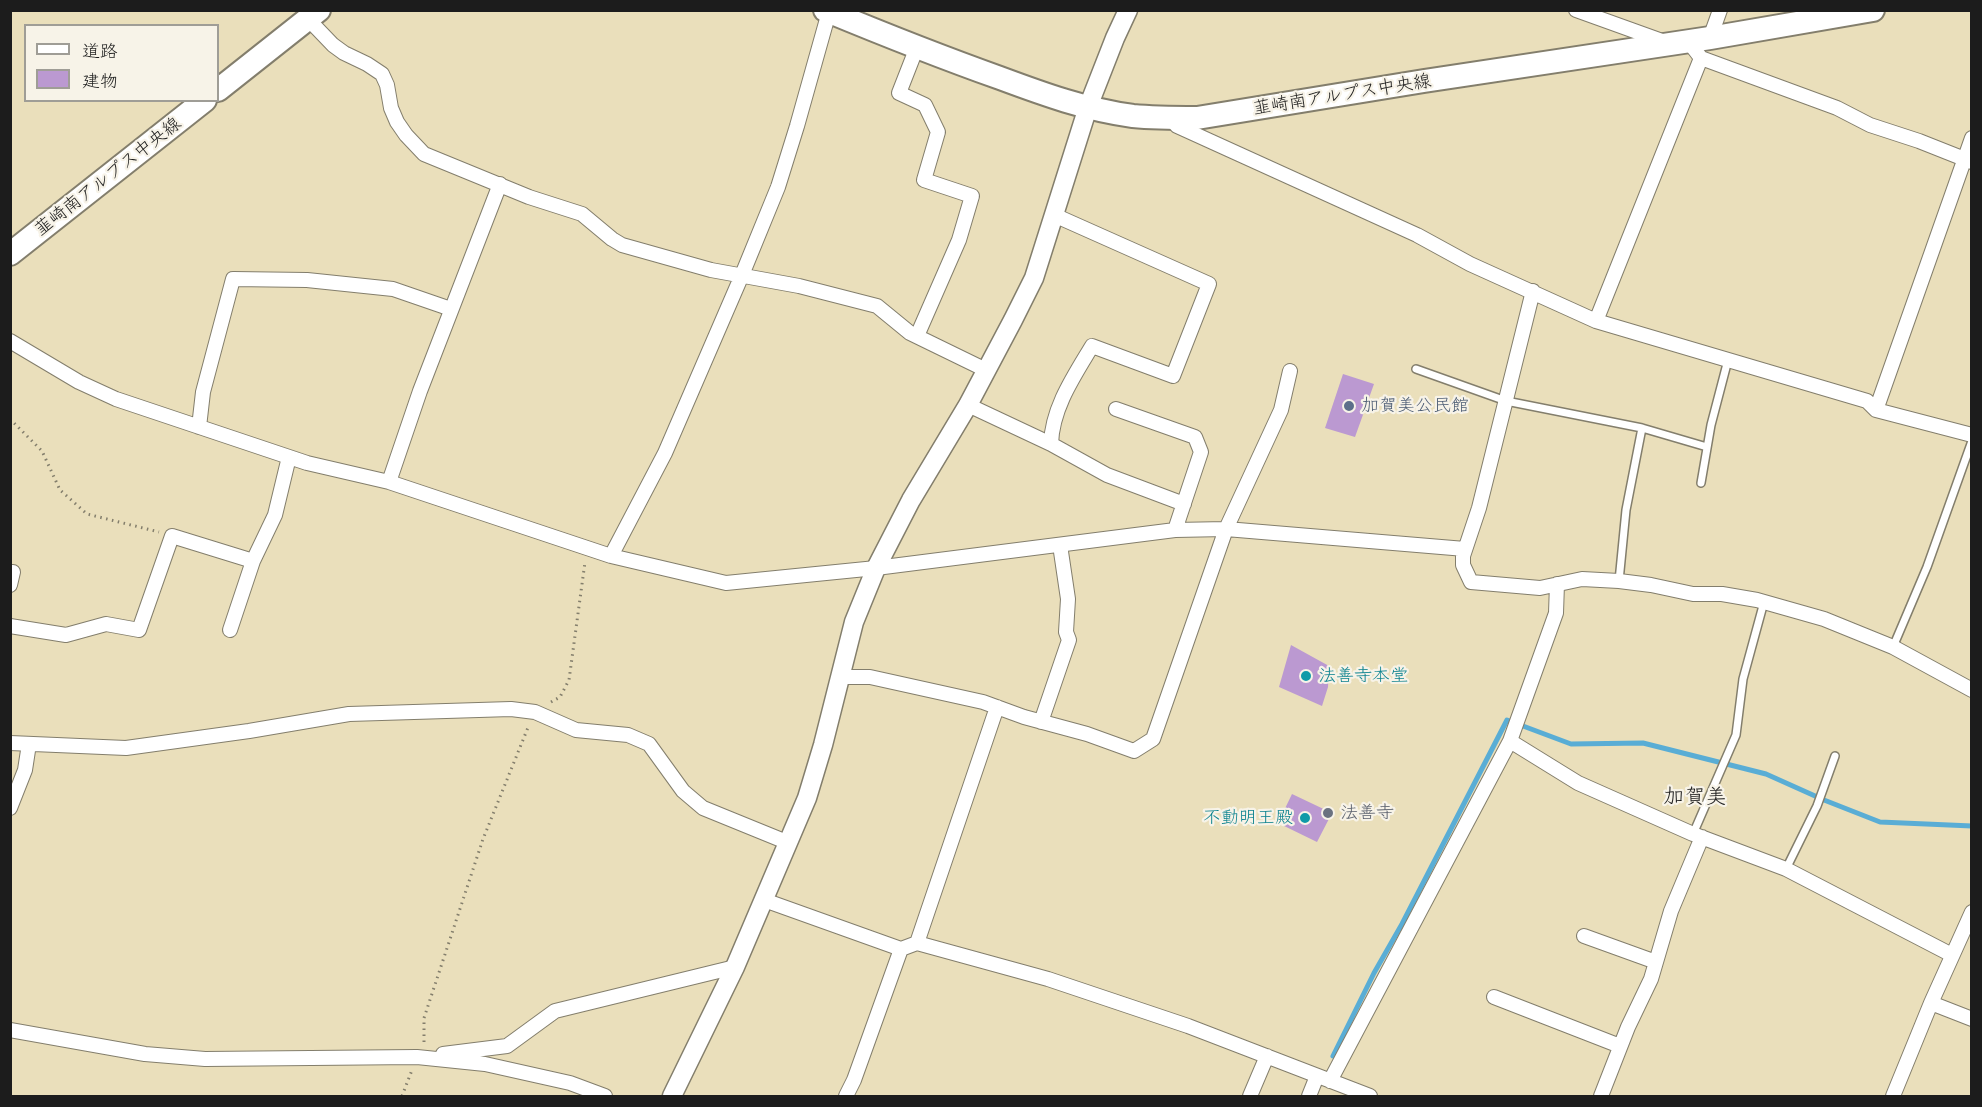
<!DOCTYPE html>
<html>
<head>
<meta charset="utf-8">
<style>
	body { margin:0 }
	#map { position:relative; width:1982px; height:1107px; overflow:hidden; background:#eadfbb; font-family:"Playpen Sans","Klee One",sans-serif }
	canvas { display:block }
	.frame { position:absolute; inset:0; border:12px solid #1c1c1c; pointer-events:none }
	.legend { position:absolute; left:24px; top:24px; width:195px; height:78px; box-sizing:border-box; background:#f7f3e8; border:2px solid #9f9d96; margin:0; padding:8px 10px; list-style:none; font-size:18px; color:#1c1c1c }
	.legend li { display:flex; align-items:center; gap:12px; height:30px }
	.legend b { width:30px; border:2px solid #9f9d96 }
</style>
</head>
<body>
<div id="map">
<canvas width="1982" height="1107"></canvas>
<div class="frame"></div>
<ul class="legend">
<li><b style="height:8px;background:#fff"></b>道路</li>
<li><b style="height:16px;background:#bb99d1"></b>建物</li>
</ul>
</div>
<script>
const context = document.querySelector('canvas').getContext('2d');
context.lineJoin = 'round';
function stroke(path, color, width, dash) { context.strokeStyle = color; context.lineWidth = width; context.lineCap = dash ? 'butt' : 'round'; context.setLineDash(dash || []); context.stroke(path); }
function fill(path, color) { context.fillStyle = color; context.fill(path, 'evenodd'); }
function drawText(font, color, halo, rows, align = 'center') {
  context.font = font + ' "Playpen Sans","Klee One",sans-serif'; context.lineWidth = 4.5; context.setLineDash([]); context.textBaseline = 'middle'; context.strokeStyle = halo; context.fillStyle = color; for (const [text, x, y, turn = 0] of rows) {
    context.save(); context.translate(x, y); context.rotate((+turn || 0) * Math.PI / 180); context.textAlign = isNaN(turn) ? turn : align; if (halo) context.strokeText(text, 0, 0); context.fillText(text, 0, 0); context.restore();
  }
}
stroke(new Path2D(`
	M 1333,1056 L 1374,973 L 1402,924 L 1507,720 L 1571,744 L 1643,743 L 1766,774 L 1824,800 L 1880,822 L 1972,826`), '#59add5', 5);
fill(new Path2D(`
	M 1343,374 L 1374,384 L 1355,437 L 1325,428 Z
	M 1291,645 L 1329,666 L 1328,687 L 1322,706 L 1279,687 Z
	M 1292,794 L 1332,813 L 1317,842 L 1278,823 Z`), '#bb99d1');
const service = new Path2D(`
	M 1416,369 L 1506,401 L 1642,428 L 1707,447
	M 1701,483 L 1711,425 L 1728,360
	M 1619,581 L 1626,510 L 1642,428
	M 1893,647 L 1927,567 L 1972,441
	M 1693,834 L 1736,735 L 1743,679 L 1764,602
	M 1786,869 L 1817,806 L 1835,756`);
const minor = new Path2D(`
	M 1576,10 L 1665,42
	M 308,19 L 333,45 L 344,53 L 367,64 L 382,74 L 387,85 L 391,108 L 397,122 L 406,135 L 424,154 L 529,197 L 582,214 L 612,239 L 622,245 L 711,270 L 799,286 L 877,306 L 910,333 L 986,370
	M 1710,38 L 1720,10
	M 1688,41 L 1701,58 L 1837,108 L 1870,125 L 1919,141 L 1972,162
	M 1171,119 L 1177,126 L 1417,235 L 1470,264 L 1596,321 L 1867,401 L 1876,410 L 1972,435
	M 1054,215 L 1209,284 L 1173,376 L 1092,346 C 1074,376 1052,408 1051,444 L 1107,475 L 1184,504
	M 1533,291 L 1479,508 L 1463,556 L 1463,565 L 1471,582 L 1540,588 L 1582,579 L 1619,581 L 1651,585 L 1693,594 L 1722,594 L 1757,600 L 1824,619 L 1893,647 L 1972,690
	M 1596,321 L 1701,58
	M 917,336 L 959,240 L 972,196 L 924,180 L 938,132 L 925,105 L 899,93 L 917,47
	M 10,341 L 79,382 L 116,399 L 307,463 L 389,482 L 611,556 L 726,583 L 876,568 L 1175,530 L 1226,529 L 1465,549
	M 968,405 L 1051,444
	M 1116,409 L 1195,437 L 1201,452 L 1175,530
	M 1876,410 L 1972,138
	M 199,427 L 203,392 L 233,279 L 307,280 L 393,289 L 451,309
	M 389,482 L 420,391 L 500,184
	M 611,556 L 665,453 L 742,275 L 778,187 L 797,126 L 829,12
	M 10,572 L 13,572 L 10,585
	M 10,626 L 66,635 L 106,624 L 139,630 L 172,536 L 253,561 L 275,515 L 289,457
	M 230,630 L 253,561
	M 839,677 L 870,677 L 983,702 L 1024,717 L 1087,734 L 1134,751 L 1153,739 L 1226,529 L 1281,410 L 1290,371
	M 1041,722 L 1069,640 L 1066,632 L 1068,599 L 1060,545
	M 1510,741 L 1578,783 L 1693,834 L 1786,869 L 1952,955
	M 10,743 L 126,748 L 249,731 L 349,714 L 511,709 L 535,712 L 576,730 L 628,735 L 649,744 L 683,791 L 703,808 L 789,843
	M 10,808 L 25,770 L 29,744
	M 764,900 L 901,949 L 917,943 L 1048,979 L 1188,1026 L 1370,1096
	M 1584,936 L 1656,962
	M 917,943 L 997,707
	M 1494,997 L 1620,1046
	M 1931,1003 L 1972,1019
	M 10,1030 L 145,1054 L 205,1059 L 417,1057 L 485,1064 L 570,1083 L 605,1096
	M 443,1054 L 507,1046 L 555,1011 L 735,967
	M 1330,1081 L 1510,741 L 1556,613 L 1557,584
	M 846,1096 L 854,1080 L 901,949
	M 1250,1096 L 1267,1056
	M 1309,1096 L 1317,1076
	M 1601,1096 L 1628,1027 L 1651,979 L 1671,911 L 1702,837
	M 1893,1096 L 1931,1003 L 1972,912`);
const tertiary = new Path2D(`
	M 672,1096 L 735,967 L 807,798 L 823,745 L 854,622 L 876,568 L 911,500 L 968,405 L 1013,320 L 1034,278 L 1088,107 L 1115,38 L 1128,10`);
const primary = new Path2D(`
	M 825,10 C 883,34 941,57 1000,78 C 1043,94 1087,110 1133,116 C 1154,118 1175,118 1197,118 L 1424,81 L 1710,38 L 1873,10
	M 218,90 L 319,10
	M 10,254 L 205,100`);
stroke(service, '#837e6c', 10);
stroke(minor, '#837e6c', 16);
stroke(tertiary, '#837e6c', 21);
stroke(primary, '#837e6c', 26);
stroke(new Path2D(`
	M 10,419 L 42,451 L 60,490 L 87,514 L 159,532
	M 551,702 L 560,697 L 569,680 L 585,562
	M 424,1042 L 424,1018 L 483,839 L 529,725
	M 402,1096 L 412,1070`), '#837e6c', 3, [1.5, 4.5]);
stroke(service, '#fff', 7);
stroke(minor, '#fff', 14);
stroke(tertiary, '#fff', 18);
stroke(primary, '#fff', 22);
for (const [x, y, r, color] of [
	[1349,406,6,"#5c6f8a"],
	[1306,676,6,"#0f9aa8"],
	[1328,813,6,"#6b7280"],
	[1305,818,6,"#0f9aa8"]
]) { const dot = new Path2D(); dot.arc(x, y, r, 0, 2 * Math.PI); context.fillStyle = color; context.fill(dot); stroke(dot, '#f7f3e8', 2); }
drawText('18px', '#1c1c1c', '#f7f3e8', [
	["韮崎南アルプス中央線",1342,95,-9],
	["韮崎南アルプス中央線",108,177,-38]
]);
drawText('18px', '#4e5e75', '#f7f3e8', [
	["加賀美公民館",1361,406]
], 'left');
drawText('18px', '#0d838f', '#f7f3e8', [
	["法善寺本堂",1318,676],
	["不動明王殿",1293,818,"right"]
], 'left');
drawText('18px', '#5b616d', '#f7f3e8', [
	["法善寺",1340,813]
], 'left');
drawText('21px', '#1c1c1c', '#f7f3e8', [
	["加賀美",1695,797]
]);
</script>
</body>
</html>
